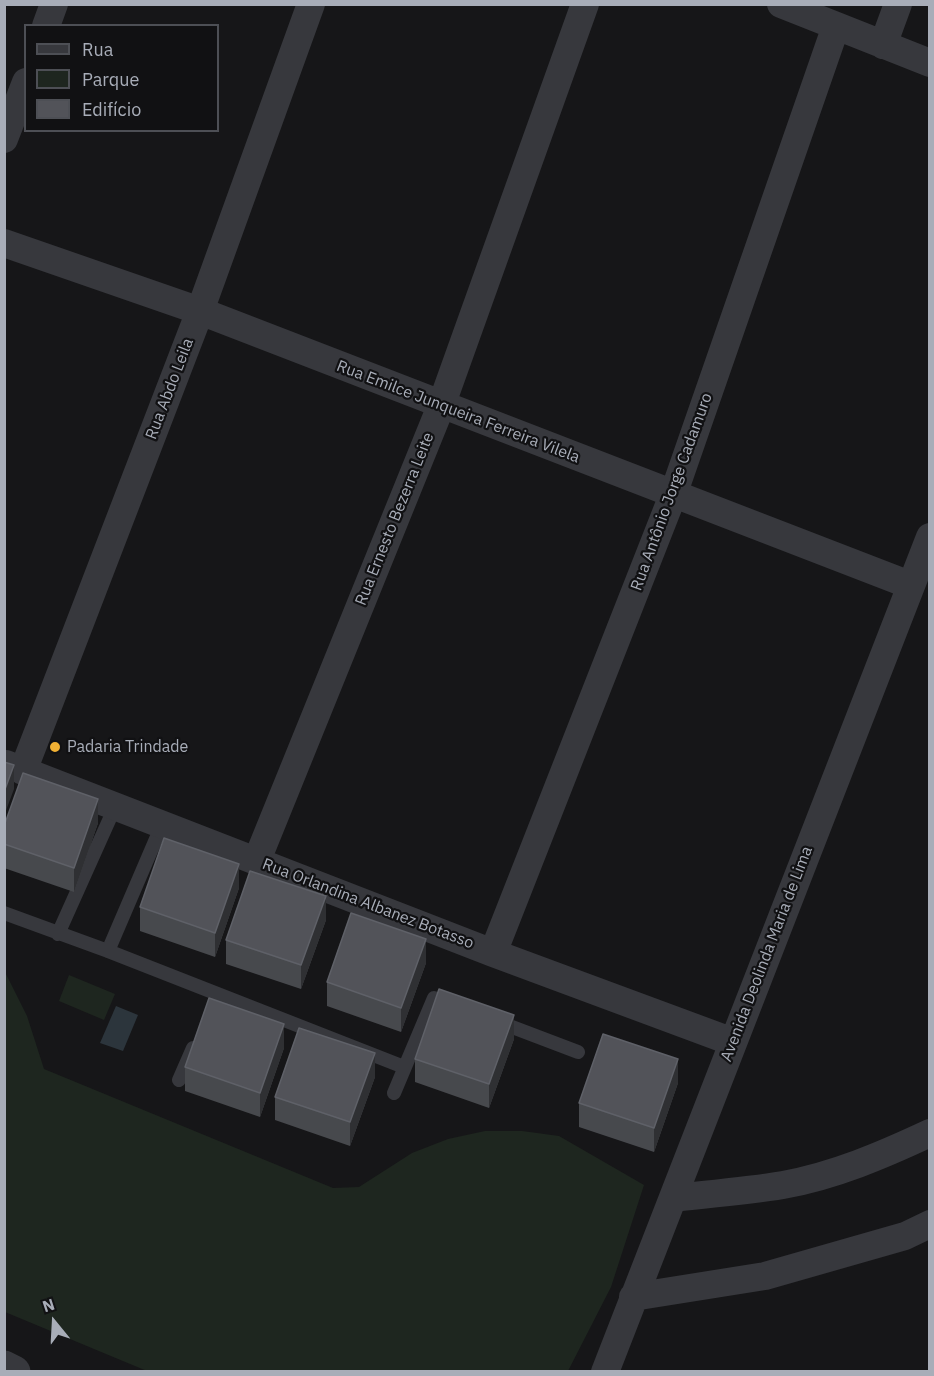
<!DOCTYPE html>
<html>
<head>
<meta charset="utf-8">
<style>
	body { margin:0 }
	#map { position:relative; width:934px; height:1376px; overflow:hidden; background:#161618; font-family:"IBM Plex Sans",sans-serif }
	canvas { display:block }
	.frame { position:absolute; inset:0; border:6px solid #a8adb8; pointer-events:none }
	.legend { position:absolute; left:24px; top:24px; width:195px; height:108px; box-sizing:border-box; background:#111113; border:2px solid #4d4f55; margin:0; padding:8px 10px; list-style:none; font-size:18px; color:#a8adb8 }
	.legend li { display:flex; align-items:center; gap:12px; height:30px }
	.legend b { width:30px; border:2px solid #4d4f55 }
	.north { position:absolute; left:24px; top:1292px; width:60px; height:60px; -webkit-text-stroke:4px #111113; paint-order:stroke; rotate:342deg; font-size:16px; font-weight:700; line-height:24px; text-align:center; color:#a8adb8 }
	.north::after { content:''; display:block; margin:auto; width:21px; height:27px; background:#a8adb8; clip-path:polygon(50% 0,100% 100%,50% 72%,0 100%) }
</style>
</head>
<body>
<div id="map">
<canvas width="934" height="1376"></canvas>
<div class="frame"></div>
<ul class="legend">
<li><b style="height:8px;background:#37383d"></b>Rua</li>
<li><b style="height:16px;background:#1e261f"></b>Parque</li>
<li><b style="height:16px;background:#525359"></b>Edifício</li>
</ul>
<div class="north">N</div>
</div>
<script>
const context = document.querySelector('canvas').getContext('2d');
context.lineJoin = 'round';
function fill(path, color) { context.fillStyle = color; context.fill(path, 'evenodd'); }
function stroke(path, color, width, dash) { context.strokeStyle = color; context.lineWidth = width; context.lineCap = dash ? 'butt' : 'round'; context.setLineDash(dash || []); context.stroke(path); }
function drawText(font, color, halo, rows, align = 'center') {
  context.font = font + ' "IBM Plex Sans",sans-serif'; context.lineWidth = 4.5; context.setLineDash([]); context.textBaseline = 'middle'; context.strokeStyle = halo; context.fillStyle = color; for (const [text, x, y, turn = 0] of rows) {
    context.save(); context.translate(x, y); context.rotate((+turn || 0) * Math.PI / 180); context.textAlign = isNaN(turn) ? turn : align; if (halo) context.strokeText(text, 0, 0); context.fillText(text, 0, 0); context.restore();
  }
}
fill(new Path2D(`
	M 4,970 L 27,1016 L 44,1069 L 333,1188 L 359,1187 L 412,1153 L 448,1139 L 485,1131 L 522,1131 L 559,1136 L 644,1185 L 611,1287 L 568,1371 L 147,1371 L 5,1312 Z
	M 69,975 L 115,994 L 104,1020 L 59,1001 Z`), '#1e261f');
fill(new Path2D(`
	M 116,1006 L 138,1015 L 123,1051 L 100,1043 Z`), '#2c353c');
stroke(new Path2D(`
	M 4,913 L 108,951 L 404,1067
	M 58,934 L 115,807
	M 108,951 L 162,825
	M 499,1022 L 578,1052
	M 179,1080 L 193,1048
	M 394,1093 L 434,998 L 453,1005`), '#37383d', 14);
stroke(new Path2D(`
	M 781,4 L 930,63
	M 46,26 L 54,4
	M 883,45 L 898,4
	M 4,139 L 26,82
	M 4,243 L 200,311 L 910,585
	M 6,764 L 493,953 L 733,1042
	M 23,771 L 200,311 L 311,4
	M 257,860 L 441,406 L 585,4
	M 493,953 L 673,495 L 836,26
	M 673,1198 C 709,1194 747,1191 783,1185 C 834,1176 883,1155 930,1133
	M 633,1297 L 765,1276 L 905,1236 L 930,1224
	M 605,1372 L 930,537`), '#37383d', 28);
stroke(new Path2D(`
	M 4,1367 L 14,1372`), '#37383d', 33);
fill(new Path2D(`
	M 98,823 L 74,892 L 4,868 L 4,844 Z
	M 239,888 L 215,957 L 140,931 L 140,907 Z
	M 326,920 L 301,989 L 226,964 L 226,940 Z
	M 426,963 L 401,1032 L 327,1006 L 327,982 Z
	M 514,1039 L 489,1108 L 415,1082 L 415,1059 Z
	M 284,1048 L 260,1117 L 185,1091 L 185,1067 Z
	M 375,1077 L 350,1146 L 275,1120 L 275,1097 Z
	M 678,1083 L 654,1152 L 579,1127 L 579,1103 Z`), '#47494d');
fill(new Path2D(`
	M 14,765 L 14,789 L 4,816 L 4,792 Z
	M 98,799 L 98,823 L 74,892 L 74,868 Z
	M 239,864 L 239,888 L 215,957 L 215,933 Z
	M 326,896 L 326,920 L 301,989 L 301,965 Z
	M 426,939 L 426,963 L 401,1032 L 401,1008 Z
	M 514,1015 L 514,1039 L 489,1108 L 489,1084 Z
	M 284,1024 L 284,1048 L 260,1117 L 260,1093 Z
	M 375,1053 L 375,1077 L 350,1146 L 350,1122 Z
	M 678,1059 L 678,1083 L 654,1152 L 654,1128 Z`), '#2f3033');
const building = new Path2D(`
	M 4,762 L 14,765 L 4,792 Z
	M 23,773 L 98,799 L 74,868 L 4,844 L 4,826 Z
	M 164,838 L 239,864 L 215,933 L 140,907 Z
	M 250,871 L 326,896 L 301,965 L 226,940 Z
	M 351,913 L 426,939 L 401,1008 L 327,982 Z
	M 439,989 L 514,1015 L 489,1084 L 415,1059 Z
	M 209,998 L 284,1024 L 260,1093 L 185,1067 Z
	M 299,1028 L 375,1053 L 350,1122 L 275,1097 Z
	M 603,1034 L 678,1059 L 654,1128 L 579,1103 Z`);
fill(building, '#525359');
stroke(building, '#5f6168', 1.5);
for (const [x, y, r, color] of [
	[55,747,6,"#f2b134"]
]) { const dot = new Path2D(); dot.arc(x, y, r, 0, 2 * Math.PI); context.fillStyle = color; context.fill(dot); stroke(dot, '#111113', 2); }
drawText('16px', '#a8adb8', '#111113', [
	["Rua Abdo Leila",170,389,-69],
	["Rua Emilce Junqueira Ferreira Vilela",458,412,21],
	["Rua Antônio Jorge Cadamuro",672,492,-70],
	["Rua Ernesto Bezerra Leite",395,519,-68],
	["Rua Orlandina Albanez Botasso",368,904,21],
	["Avenida Deolinda Maria de Lima",767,954,-69]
]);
drawText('16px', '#a8adb8', '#111113', [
	["Padaria Trindade",67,747]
], 'left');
</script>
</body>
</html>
